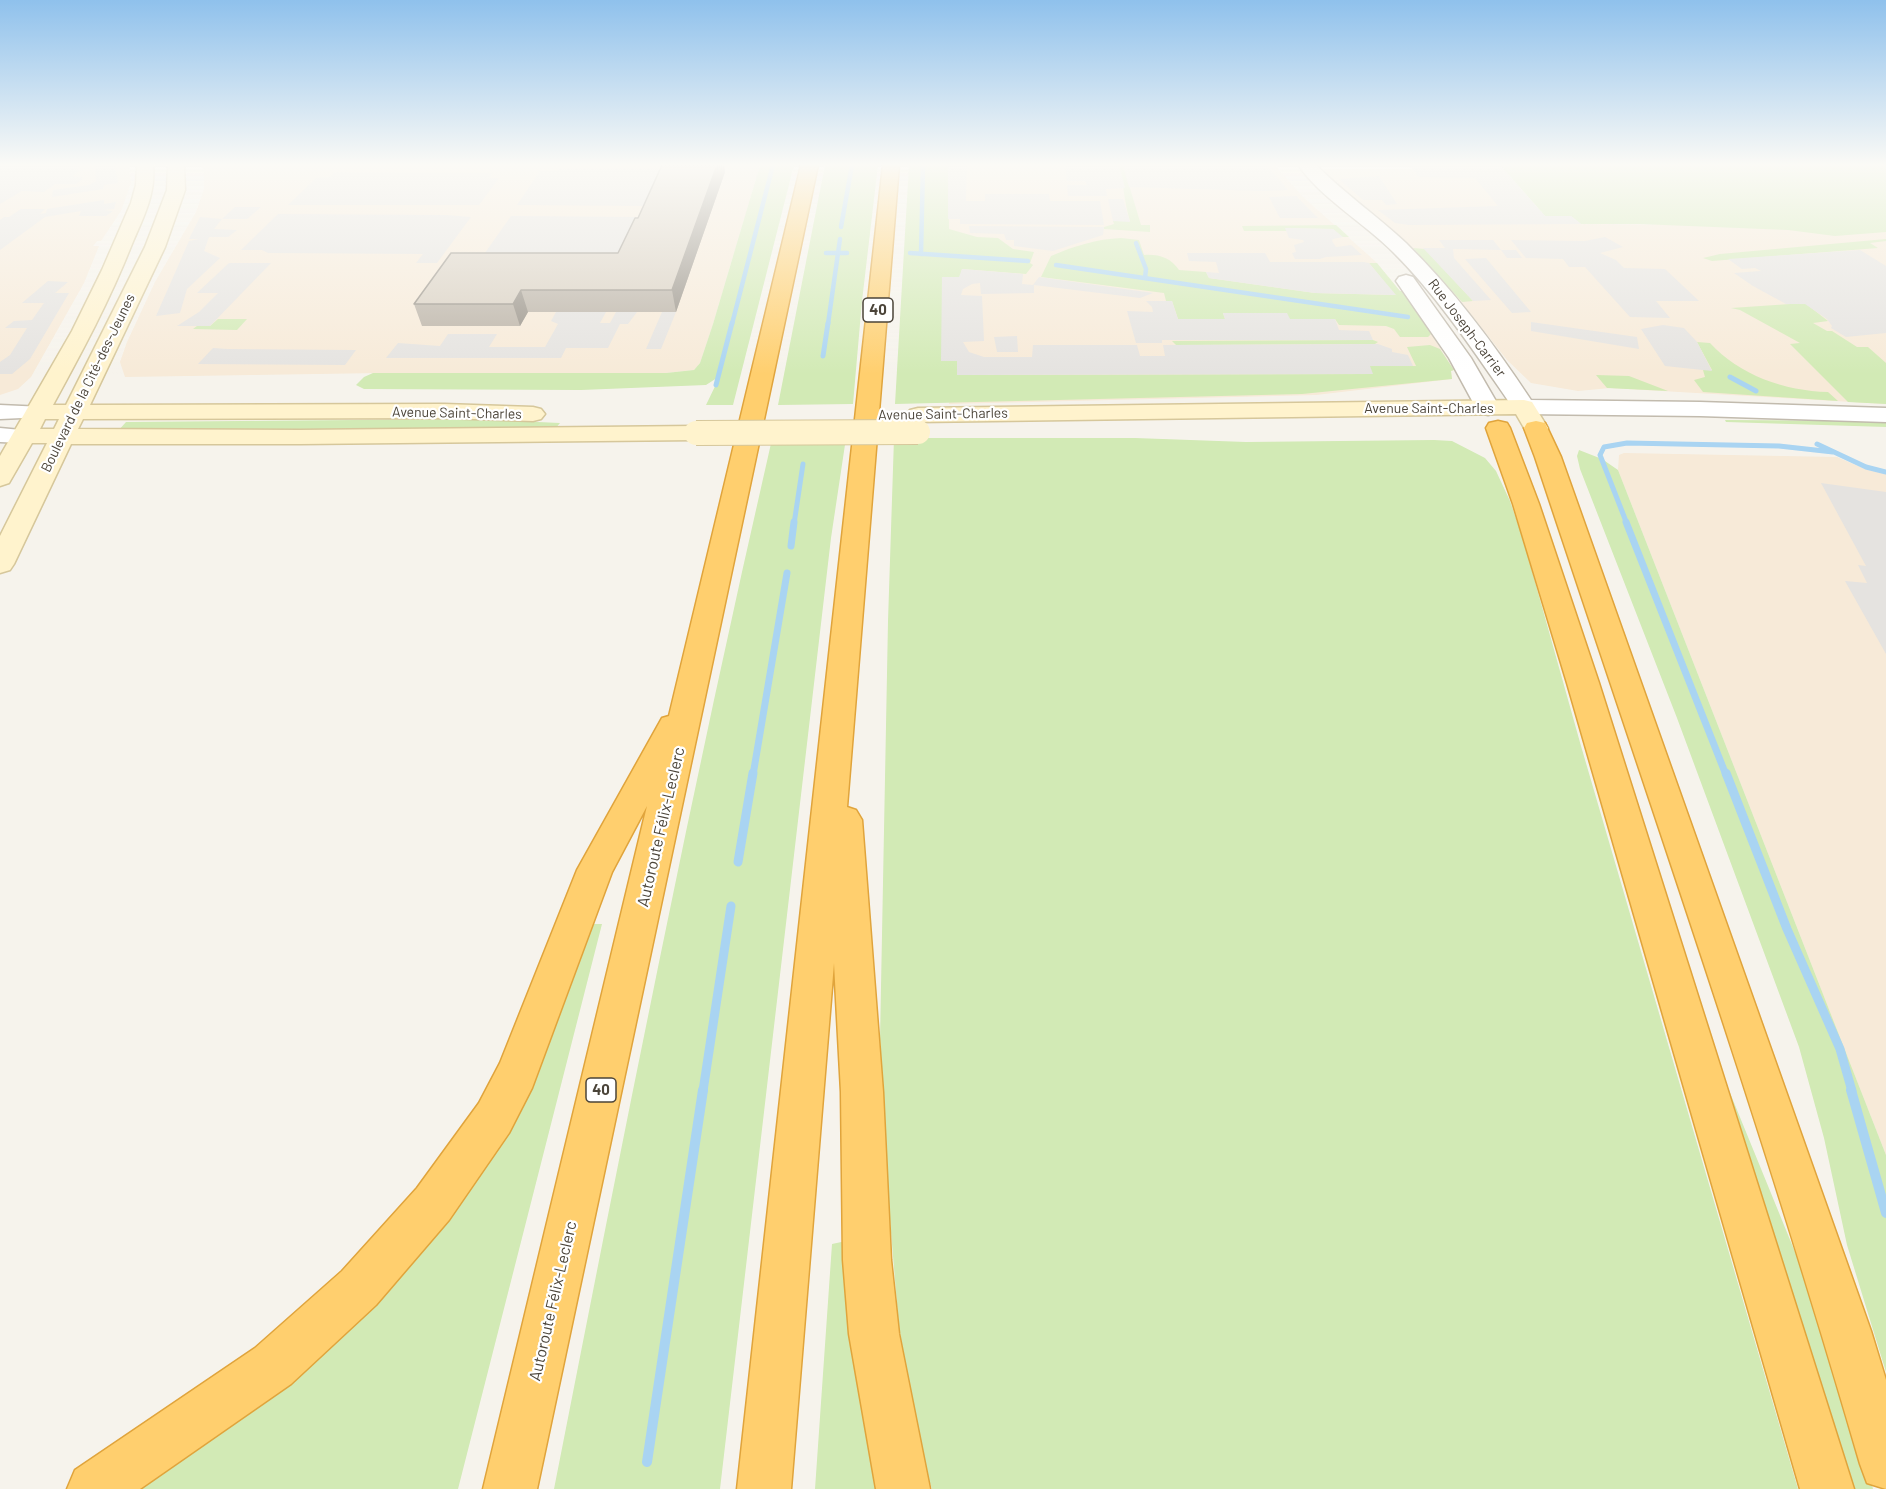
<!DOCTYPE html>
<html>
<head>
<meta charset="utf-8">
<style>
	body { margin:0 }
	canvas { display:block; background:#f6f3ec }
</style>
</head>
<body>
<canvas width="1886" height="1489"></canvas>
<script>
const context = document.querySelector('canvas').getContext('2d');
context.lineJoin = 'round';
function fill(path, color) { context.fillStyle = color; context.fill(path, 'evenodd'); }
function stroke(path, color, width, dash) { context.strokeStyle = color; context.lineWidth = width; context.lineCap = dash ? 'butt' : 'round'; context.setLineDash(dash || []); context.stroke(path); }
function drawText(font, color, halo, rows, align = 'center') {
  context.font = font + ' Barlow,sans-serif'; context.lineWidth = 4.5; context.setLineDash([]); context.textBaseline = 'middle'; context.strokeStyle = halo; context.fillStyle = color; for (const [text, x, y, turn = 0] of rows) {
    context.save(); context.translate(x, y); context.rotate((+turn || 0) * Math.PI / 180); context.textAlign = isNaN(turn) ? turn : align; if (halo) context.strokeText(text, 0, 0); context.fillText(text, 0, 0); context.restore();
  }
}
fill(new Path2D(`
	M 0,165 L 129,165 L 131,183 L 121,211 L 101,241 L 97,241 L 93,246 L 99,246 L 84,283 L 31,377 L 18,389 L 0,395 Z
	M 200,165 L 760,165 L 713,324 L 700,363 L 694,370 L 666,373 L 382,373 L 125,377 L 120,362 L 127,342 L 155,282 L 196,212 L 204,189 L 204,169 Z
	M 942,165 L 1275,165 L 1302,196 L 1375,261 L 1400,291 L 1404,291 L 1454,370 L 1451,371 L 1452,379 L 1316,395 L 949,404 L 949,401 L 935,401 Z
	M 1409,165 L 1500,165 L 1545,216 L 1581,224 L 1886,226 L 1886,404 L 1610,388 L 1578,391 L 1531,383 L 1507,360 L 1448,285 L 1413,248 L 1321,169 L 1412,169 Z
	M 1624,453 L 1837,457 L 1865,469 L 1886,473 L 1886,1155 L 1618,470 L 1619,455 Z`), '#f7ead8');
fill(new Path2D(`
	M 760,165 L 794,165 L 733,405 L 706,405 L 720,376 L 706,385 L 581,390 L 364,389 L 356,385 L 364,377 L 373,373 L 666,373 L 694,370 L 700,363 L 713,324 Z
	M 825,165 L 878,165 L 862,301 L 853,404 L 778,405 Z
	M 909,165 L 948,165 L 949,229 L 977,237 L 998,238 L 1013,249 L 1034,252 L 1030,263 L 1033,265 L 1026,274 L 962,269 L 941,361 L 957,361 L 958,375 L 1372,374 L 1369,366 L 1416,366 L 1407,347 L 1430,345 L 1440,349 L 1454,370 L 1451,371 L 1452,379 L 1302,394 L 895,404 Z
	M 1119,165 L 1123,165 L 1141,225 L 1150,225 L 1150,232 L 1104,229 L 1104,227 L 1114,224 L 1113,221 L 1130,221 C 1124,202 1124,185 1119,165 Z
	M 1500,165 L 1886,165 L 1886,232 L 1835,236 L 1788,230 L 1639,224 L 1581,224 L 1571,216 L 1545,216 Z
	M 1336,225 L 1349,237 L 1342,237 L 1333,229 L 1286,228 L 1287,231 L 1244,231 L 1242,226 Z
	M 1121,238 L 1139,240 L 1144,255 C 1159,254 1171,258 1179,270 L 1206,272 L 1209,278 L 1315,293 L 1395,295 L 1369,263 L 1377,263 L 1400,291 L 1404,291 L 1431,334 L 1428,337 L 1400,337 L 1394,329 L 1386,326 L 1339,325 L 1335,319 L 1290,319 L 1223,313 L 1225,319 L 1178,319 L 1172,301 L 1166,301 L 1164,293 L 1041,277 L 1051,256 C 1074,246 1097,239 1121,238 Z
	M 1886,239 L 1886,241 L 1870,243 L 1878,248 L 1712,261 L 1703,258 L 1720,254 Z
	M 1413,248 L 1425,249 L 1473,301 L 1462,302 Z
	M 1805,303 L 1828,321 L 1813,323 L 1827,331 L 1832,331 L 1857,347 L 1868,347 L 1886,363 L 1886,404 L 1848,402 L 1790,344 L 1800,343 L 1740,310 L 1731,308 Z
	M 218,319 L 247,319 L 237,330 L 193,329 L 197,326 L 210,326 Z
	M 1373,340 L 1378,342 L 1375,344 L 1176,345 L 1172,341 Z
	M 1697,342 L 1710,343 C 1739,375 1785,391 1828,392 L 1838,401 L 1703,392 L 1694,380 L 1705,377 L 1703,370 L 1712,370 Z
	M 1596,375 L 1629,376 L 1668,391 L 1607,388 Z
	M 471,419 L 560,423 L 555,429 L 118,431 L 126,422 Z
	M 1725,420 L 1886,421 L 1886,427 L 1726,422 Z
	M 846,438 L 831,538 L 720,1489 L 554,1489 C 623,1138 692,787 772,439 Z
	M 894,438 L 1135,438 L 1246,442 L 1434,440 L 1452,441 L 1485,458 L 1496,471 L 1510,501 L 1523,539 L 1581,746 L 1798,1489 L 932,1489 L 925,1469 L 899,1328 L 882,1124 L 880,1039 L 888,621 Z
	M 1579,450 L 1602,459 L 1618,470 L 1886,1155 L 1886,1372 L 1847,1245 L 1824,1138 L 1799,1047 L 1677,718 L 1580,469 L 1577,456 Z
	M 588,924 L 602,924 L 458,1489 L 128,1489 L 367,1307 Z
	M 1721,1083 L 1726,1083 L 1815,1301 L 1850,1400 L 1873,1489 L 1852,1489 Z
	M 846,1241 L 877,1489 L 815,1489 L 832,1244 Z`), '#d2eab5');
fill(new Path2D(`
	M 0,165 L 81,165 L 76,169 L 81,170 L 72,176 L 82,177 L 82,180 L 76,184 L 55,184 L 44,192 L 22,191 L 0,204 Z
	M 95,165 L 115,165 L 118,183 L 104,185 L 103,189 L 52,197 L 53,190 L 89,185 L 96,181 Z
	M 948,165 L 967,165 L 966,201 L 985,201 L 985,194 L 1049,194 L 1050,201 L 1100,201 L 1104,225 L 960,224 L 960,219 L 948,219 Z
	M 1065,165 L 1119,165 L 1125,188 L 1106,189 L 1107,196 L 1068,196 L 1067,185 L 1087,185 L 1085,181 L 1067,181 Z
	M 1123,165 L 1267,165 L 1288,190 L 1263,191 L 1129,187 Z
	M 1409,165 L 1500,165 L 1545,216 L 1571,216 L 1581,224 L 1409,225 L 1395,223 L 1378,210 L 1498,206 L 1475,178 L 1419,177 Z
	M 558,169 L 655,169 L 662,170 L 645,206 L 517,205 L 540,171 L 557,171 Z
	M 335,172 L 492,173 L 489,178 L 499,178 L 479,205 L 288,205 L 316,178 L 330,177 Z
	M 1379,176 L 1397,204 L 1386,205 L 1382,200 L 1363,200 L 1339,179 Z
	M 1297,196 L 1298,198 L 1318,218 L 1280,218 L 1269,197 Z
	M 1108,199 L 1123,199 L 1130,222 L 1113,221 Z
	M 104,200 L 104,204 L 116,202 L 114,209 L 104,210 L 113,211 L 106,216 L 79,216 L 81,211 L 45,217 L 0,250 L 0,220 L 4,217 L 9,217 L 21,209 L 45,209 L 40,214 L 46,213 L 47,209 Z
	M 235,207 L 261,207 L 247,219 L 222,219 L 214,229 L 237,230 L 228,237 L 209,237 L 204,251 L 220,258 L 187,289 L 180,313 L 156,316 L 189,241 L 199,239 L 189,239 L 200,217 L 222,219 Z
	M 278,214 L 446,215 L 471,217 L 437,263 L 416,263 L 423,254 L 268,253 L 262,250 L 241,250 Z
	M 511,216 L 640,217 L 619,261 L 480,260 Z
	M 969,226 L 1096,227 L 1104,227 L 1103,235 L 1053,251 L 1014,246 L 1014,240 L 1006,240 L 1004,234 L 970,233 Z
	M 1285,228 L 1333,229 L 1343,237 L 1333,239 L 1332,241 L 1336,247 L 1351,245 L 1362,255 L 1326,257 L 1320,259 L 1295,259 L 1292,253 L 1296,252 L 1294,245 L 1304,242 L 1303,240 L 1289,238 Z
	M 1605,237 L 1623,247 L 1600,253 L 1616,260 L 1624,268 L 1665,269 L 1699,301 L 1656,301 L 1670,318 L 1630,317 L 1585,267 L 1569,267 L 1563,259 L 1526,258 L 1511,240 L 1585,241 Z
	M 1439,240 L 1493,240 L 1501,250 L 1516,250 L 1522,258 L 1507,258 L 1501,250 L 1453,249 L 1454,258 L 1491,300 L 1473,301 L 1423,248 L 1445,248 Z
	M 1860,250 L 1886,266 L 1886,333 L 1846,337 L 1831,328 L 1832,326 L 1827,319 L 1805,304 L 1786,304 L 1753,286 L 1734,273 L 1761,271 L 1755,268 L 1742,269 L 1728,259 Z
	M 1187,253 L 1265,253 L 1270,262 L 1364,262 L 1369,263 L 1396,295 L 1315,293 L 1209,278 L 1206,272 L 1219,273 L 1216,262 L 1189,261 Z
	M 1486,258 L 1531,312 L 1512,313 L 1465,259 Z
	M 229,263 L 271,263 L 210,326 L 177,326 L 199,312 L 218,293 L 197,293 Z
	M 962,269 L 1023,274 L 1022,284 L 1033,285 L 1039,277 L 1153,293 L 1140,298 L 1034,285 L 1034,293 L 981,294 L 980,283 L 972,284 L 963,289 L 961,295 L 982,296 L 984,341 L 963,342 L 969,352 L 984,357 L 1032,357 L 1033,345 L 1137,345 L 1140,356 L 1165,356 L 1163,345 L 1378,344 L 1392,349 L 1392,352 L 1408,355 L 1413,366 L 1370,366 L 1373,374 L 957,375 L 957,361 L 941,361 L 942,277 L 959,277 Z
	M 48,281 L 68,282 L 55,293 L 69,293 L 30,359 L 12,374 L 0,374 L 0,362 L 10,355 L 27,328 L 5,328 L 14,321 L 32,320 L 44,303 L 22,303 Z
	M 1146,301 L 1172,301 L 1178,319 L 1225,319 L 1223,313 L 1287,313 L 1290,319 L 1335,319 L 1339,330 L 1369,331 L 1373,340 L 1162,340 L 1162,343 L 1136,343 L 1127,311 L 1153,312 L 1152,307 Z
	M 556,312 L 606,312 L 600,323 L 610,323 L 616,312 L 637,312 L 628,324 L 620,324 L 608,348 L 566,348 L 561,358 L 386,358 L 398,343 L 440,346 L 448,334 L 497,334 L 489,347 L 545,347 L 558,324 L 551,321 Z
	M 662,312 L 676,312 L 661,349 L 646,349 Z
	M 1531,322 L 1637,337 L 1639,349 L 1531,331 Z
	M 1663,325 L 1684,328 L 1697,342 L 1712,371 L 1665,366 L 1641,329 Z
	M 1017,336 L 1018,352 L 997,352 L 994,337 Z
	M 213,348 L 228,349 L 356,350 L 345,365 L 198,364 Z
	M 1821,483 L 1886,492 L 1886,654 L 1845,581 L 1867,583 L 1858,565 L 1866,566 Z`), '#e5e3e0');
stroke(new Path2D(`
	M 841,227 L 852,165
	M 1136,243 L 1146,269 L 1145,278
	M 826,253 L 847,253
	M 910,253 L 1028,261
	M 921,254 L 923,165
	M 1056,265 L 1408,317
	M 732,324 L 773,165
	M 828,324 L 840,239`), '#a9d4f2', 4.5);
stroke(new Path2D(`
	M 823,356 L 828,323
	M 1730,377 L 1756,391
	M 716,385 L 732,323
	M 1817,444 L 1866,467 L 1886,472
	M 794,524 L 803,464
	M 1627,524 L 1600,455 L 1604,447 L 1627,443 L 1779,446 L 1833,452`), '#a9d4f2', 5);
stroke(new Path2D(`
	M 1626,522 L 1726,775
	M 791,546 L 794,522
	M 753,775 L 787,573`), '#a9d4f2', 7);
stroke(new Path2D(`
	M 1726,773 L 1787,929 L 1840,1049 L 1852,1091
	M 738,862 L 753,773
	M 703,1091 L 731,906`), '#a9d4f2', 9);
stroke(new Path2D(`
	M 1851,1090 L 1886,1213
	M 647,1462 L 703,1090`), '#a9d4f2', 10);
const tertiary = new Path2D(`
	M 1298,165 L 1316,165 C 1344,193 1377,216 1406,243 C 1454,290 1494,344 1531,400 L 1700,402 L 1886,408 L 1886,422 L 1700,416 L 1524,414 L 1516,412 C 1477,356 1441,300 1393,252 C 1363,222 1322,199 1298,165 Z
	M 1406,275 L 1413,277 L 1471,358 L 1500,408 L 1496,413 L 1488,415 L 1480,413 L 1476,408 L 1449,358 L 1396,281 L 1399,277 Z
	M 0,405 L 44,407 L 48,412 L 44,417 L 0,419 Z
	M 0,428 L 32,431 L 35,436 L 32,441 L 23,443 L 0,442 Z`);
const secondary = new Path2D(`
	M 137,165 L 153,165 C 156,194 143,218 132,244 C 110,300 82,352 53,405 L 66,405 L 145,247 L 167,190 L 168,165 L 184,165 L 185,190 L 165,247 L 90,405 L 444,404 L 533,407 L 541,409 L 545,414 L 541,419 L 533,421 L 444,418 L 83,419 L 78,429 L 300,430 L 696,426 L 705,428 L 708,433 L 705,438 L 696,440 L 300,444 L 71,444 L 14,564 L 10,570 L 0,573 L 0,536 L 47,443 L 32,443 L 9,483 L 0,486 L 0,456 L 72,331 L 102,270 L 131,203 L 136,185 ZM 45,419 L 59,419 L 54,429 L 40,429 Z
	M 1524,400 L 1532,402 L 1548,428 L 1545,433 L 1536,435 L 1527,433 L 1516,414 L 918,422 L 910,420 L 906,415 L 910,410 L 918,408 Z`);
const motorway = new Path2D(`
	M 801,165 L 818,165 L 537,1489 L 483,1489 L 647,806 L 612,872 L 532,1088 L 509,1133 L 449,1220 L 376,1305 L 291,1384 L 140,1489 L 67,1489 L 75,1470 L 255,1348 L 342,1271 L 417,1188 L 479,1103 L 500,1063 L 577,870 L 662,718 L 669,716 Z
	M 883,165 L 899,165 L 847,807 L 856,810 L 862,820 L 883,1092 L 891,1260 L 899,1334 L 930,1489 L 876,1489 L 849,1334 L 843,1260 L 841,1092 L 834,963 L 791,1489 L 737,1489 Z
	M 1498,421 L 1507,423 L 1510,428 L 1539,504 L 1599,683 L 1854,1489 L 1800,1489 L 1567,683 L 1513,504 L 1486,428 L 1489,423 Z
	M 1536,421 L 1545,423 L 1561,457 L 1871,1331 L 1886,1380 L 1886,1489 L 1867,1483 L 1860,1464 C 1762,1125 1646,792 1535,457 L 1524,428 L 1527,423 Z`);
stroke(tertiary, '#c2bbae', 3);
stroke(secondary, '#d6c79b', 3);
stroke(motorway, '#e0a43c', 3);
fill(tertiary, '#fff');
fill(secondary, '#fff3cd');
fill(motorway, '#ffcf6e');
const secondaryBridge = new Path2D(`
	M 696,433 L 918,432`);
stroke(secondaryBridge, '#d6c79b', 26, []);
stroke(secondaryBridge, '#fff3cd', 24);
fill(new Path2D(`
	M 725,172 L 676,312 L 528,312 L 520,326 L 422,326 L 414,304 L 618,253 L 638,218 Z`), '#bab2a6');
fill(new Path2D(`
	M 717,165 L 724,165 L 725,172 L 676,312 L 672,290 Z
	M 521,290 L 528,312 L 520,326 L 513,304 Z`), '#979187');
const building = new Path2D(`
	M 662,165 L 717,165 L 672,290 L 521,290 L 513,304 L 414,304 L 451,253 L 618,253 L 635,218 L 638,218 Z`);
fill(building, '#d8cfc1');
stroke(building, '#979187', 1.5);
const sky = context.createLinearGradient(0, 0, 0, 374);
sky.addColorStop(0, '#8fc1ec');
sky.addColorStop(0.44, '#fbfaf6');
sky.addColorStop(1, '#fbfaf600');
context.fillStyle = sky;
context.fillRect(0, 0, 1886, 374);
drawText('14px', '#4b4439', '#fff', [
	["Rue Joseph-Carrier",1467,328,53],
	["Boulevard de la Cité-des-Jeunes",88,383,-64],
	["Avenue Saint-Charles",1429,408],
	["Avenue Saint-Charles",457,413,1],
	["Avenue Saint-Charles",943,414,-1]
]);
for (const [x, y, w] of [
	[878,310,30],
	[601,1090,30]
]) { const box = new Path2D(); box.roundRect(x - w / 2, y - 12, w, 24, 4.5); context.fillStyle = '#fff'; context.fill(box); stroke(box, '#4b4439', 1.5); }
drawText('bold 15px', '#4b4439', null, [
	["40",878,310],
	["40",601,1090]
]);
drawText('16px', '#4b4439', '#fff', [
	["Autoroute Félix-Leclerc",661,827,-77],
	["Autoroute Félix-Leclerc",553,1301,-77]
]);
</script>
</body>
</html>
